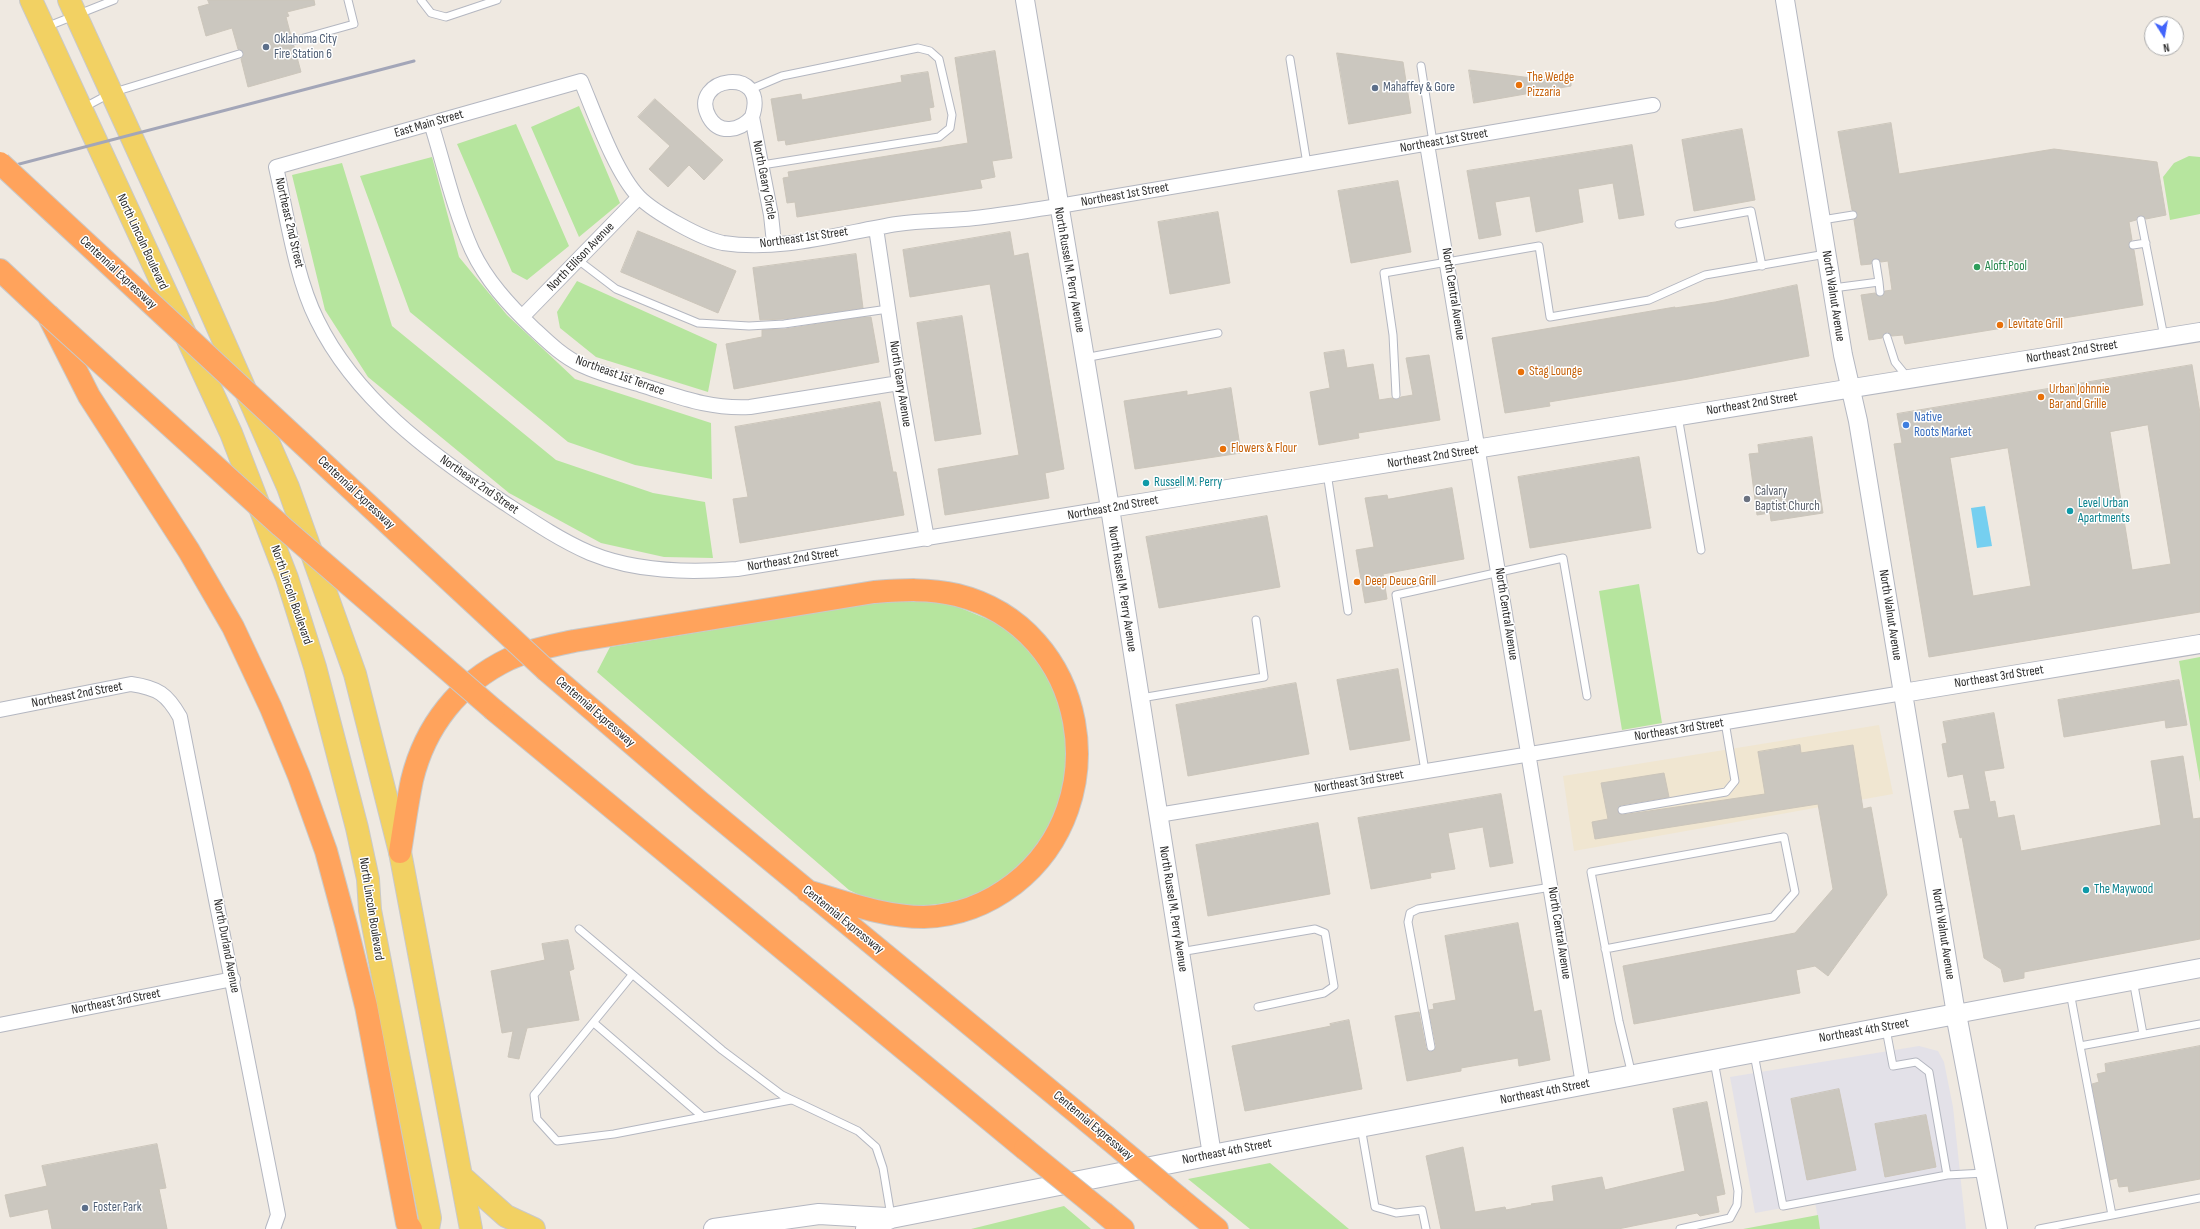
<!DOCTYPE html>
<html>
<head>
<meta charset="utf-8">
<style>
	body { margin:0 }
	#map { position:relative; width:2200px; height:1229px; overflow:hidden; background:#efe9e1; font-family:"Sofia Sans Condensed",sans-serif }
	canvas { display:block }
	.north { position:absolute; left:2144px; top:16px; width:40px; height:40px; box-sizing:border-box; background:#fff; border:1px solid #ababab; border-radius:50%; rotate:169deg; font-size:11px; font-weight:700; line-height:16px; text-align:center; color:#2e2e2e }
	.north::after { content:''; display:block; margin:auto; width:14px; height:18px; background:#4264fb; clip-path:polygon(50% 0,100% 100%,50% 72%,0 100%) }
</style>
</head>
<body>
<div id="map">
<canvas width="2200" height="1229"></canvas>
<div class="north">N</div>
</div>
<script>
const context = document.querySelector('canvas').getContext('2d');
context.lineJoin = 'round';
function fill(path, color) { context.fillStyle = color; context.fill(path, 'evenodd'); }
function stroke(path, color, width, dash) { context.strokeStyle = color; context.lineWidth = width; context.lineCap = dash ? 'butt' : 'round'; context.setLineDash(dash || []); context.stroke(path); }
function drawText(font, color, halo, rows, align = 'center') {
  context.font = font + ' "Sofia Sans Condensed",sans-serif'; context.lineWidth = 3; context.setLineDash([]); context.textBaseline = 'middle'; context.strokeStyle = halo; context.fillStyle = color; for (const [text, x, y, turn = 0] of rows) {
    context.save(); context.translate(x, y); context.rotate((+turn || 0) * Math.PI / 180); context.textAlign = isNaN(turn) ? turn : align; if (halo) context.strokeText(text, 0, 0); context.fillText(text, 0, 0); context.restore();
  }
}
fill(new Path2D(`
	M 1919,1046 L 1938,1051 L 1944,1062 L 1953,1107 L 1966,1229 L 1820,1229 L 1815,1202 L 1755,1213 L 1730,1077 Z`), '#e3e1e8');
fill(new Path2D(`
	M 1879,725 L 1893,794 L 1574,851 L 1563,776 Z`), '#f0e6d1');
fill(new Path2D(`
	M 579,106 L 620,203 L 579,237 L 531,127 Z
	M 516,124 L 569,246 L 527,280 L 512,272 L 457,144 Z
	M 2189,156 L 2200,157 L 2200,214 L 2170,220 L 2163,177 L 2174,163 Z
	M 432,157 L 459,257 L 507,315 L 575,379 L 711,423 L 712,479 L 635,465 L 568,442 L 410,312 L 360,176 Z
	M 342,163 L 392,326 L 556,460 L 653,493 L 705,502 L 713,558 L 664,557 L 601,543 L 509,493 L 368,377 L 325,310 L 292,175 Z
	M 577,281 L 717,344 L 708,392 L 596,357 L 560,328 L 557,312 Z
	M 1639,584 L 1662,723 L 1622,730 L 1599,591 Z
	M 916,598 L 946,602 L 997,623 L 1021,641 L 1040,664 L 1054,688 L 1069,744 L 1063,796 L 1039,845 L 1021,864 L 997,883 L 974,895 L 955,902 L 913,907 L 870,900 L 849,890 L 597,672 L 610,647 L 878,602 Z
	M 2200,657 L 2200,782 L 2179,661 Z
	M 1270,1163 L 1349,1229 L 1250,1229 L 1188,1179 Z
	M 1064,1206 L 1091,1229 L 971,1229 Z
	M 1818,1215 L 1820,1229 L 1743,1229 Z`), '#b6e59e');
fill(new Path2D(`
	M 1985,506 L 1992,546 L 1977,548 L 1971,508 Z`), '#75cff0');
const building = new Path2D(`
	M 208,0 L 314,0 L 315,5 L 287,12 L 289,16 L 286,17 L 291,36 L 288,42 L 294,46 L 301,72 L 248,87 L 241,59 L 244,53 L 238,49 L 232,28 L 206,36 L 198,7 L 209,4 Z
	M 995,51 L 1012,158 L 992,161 L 995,177 L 980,180 L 982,188 L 797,217 L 795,202 L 787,203 L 783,178 L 789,177 L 788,172 L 968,143 L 955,58 Z
	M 1337,53 L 1403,62 L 1411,113 L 1349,124 Z
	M 1469,70 L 1571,83 L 1571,86 L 1474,103 Z
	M 928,72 L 934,107 L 929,108 L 931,120 L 786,145 L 785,140 L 778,141 L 771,99 L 801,94 L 802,100 L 902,82 L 901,76 Z
	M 655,99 L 723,160 L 704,180 L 689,165 L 668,187 L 649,169 L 670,146 L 638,117 Z
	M 1891,123 L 1899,174 L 2054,149 L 2157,162 L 2166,215 L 2146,219 L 2140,215 L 2136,220 L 2129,222 L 2132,240 L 2129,243 L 2128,246 L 2134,250 L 2143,305 L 1905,344 L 1903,335 L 1892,336 L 1888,332 L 1884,333 L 1882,338 L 1869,340 L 1861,295 L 1875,293 L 1881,297 L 1885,291 L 1892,290 L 1888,261 L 1881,262 L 1876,258 L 1871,264 L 1861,265 L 1854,220 L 1858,214 L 1852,210 L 1838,132 Z
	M 1742,129 L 1755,200 L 1694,211 L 1682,140 Z
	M 1632,145 L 1644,215 L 1619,219 L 1613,183 L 1578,189 L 1583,222 L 1536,232 L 1530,196 L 1495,202 L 1501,235 L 1479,239 L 1467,171 Z
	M 1398,181 L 1411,252 L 1351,263 L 1338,191 Z
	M 1218,212 L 1230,283 L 1170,294 L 1158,222 Z
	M 638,231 L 736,271 L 718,313 L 621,272 Z
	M 1010,232 L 1014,256 L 1028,253 L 1064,469 L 1045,473 L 1049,498 L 945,515 L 938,469 L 1019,455 L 990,284 L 910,297 L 903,250 Z
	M 856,254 L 863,308 L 784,319 L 760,320 L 753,268 Z
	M 1797,285 L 1809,356 L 1688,379 L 1549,402 L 1550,406 L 1505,413 L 1492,338 L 1675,307 L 1675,308 L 1715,302 Z
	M 962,316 L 981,434 L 935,441 L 917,323 Z
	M 864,317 L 871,317 L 879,362 L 734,389 L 726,344 L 762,337 L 762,330 L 785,329 Z
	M 1344,350 L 1347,368 L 1373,364 L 1379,400 L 1392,398 L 1397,400 L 1401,397 L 1413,395 L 1406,358 L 1429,355 L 1440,420 L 1358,433 L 1359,438 L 1319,445 L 1310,392 L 1330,388 L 1324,353 Z
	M 2192,365 L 2200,413 L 2200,612 L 1929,657 L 1894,444 L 1902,443 L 1897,414 ZM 2148,425 L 2171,564 L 2132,570 L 2110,432 ZM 2008,448 L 2031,586 L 1973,596 L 1950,458 Z
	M 1231,388 L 1241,453 L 1135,469 L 1124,401 L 1187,391 L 1187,395 Z
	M 880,402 L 893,472 L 896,472 L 904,515 L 740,543 L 733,499 L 748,497 L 735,427 Z
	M 1812,437 L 1823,513 L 1771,521 L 1770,513 L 1757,515 L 1749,454 L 1759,453 L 1758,445 Z
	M 1639,457 L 1651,528 L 1530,548 L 1518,477 Z
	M 1452,488 L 1464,559 L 1383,574 L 1387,599 L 1365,603 L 1356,550 L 1374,547 L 1365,498 L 1387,495 L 1388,499 Z
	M 1267,516 L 1280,587 L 1159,608 L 1146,537 Z
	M 1398,669 L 1410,740 L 1350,750 L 1337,680 Z
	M 2179,680 L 2187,725 L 2166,728 L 2165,720 L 2064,737 L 2058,700 Z
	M 1296,683 L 1309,754 L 1188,776 L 1176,705 Z
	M 1994,713 L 2004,768 L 1984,771 L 1990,802 L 1995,801 L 1998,818 L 2014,815 L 2021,851 L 2161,825 L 2151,761 L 2183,756 L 2193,819 L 2200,818 L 2200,939 L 2024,972 L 2024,978 L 2004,982 L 2001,969 L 1984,958 L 1962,837 L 1960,838 L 1954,811 L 1970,809 L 1963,774 L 1948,777 L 1942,744 L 1947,743 L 1943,722 Z
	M 1800,745 L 1801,753 L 1853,745 L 1863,809 L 1871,807 L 1887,895 L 1828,976 L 1815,966 L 1796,970 L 1800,993 L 1634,1024 L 1623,966 L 1795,933 L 1833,889 L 1818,804 L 1595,839 L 1592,822 L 1608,819 L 1601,783 L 1664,773 L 1669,797 L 1621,805 L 1617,811 L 1622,815 L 1765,794 L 1758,752 Z
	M 1501,794 L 1513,863 L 1490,867 L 1483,827 L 1448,833 L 1455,869 L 1430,873 L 1431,878 L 1371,889 L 1358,818 Z
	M 1318,823 L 1330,894 L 1208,916 L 1196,845 Z
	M 1518,923 L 1534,1012 L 1541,1010 L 1550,1060 L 1519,1066 L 1518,1058 L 1461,1068 L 1461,1071 L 1407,1081 L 1395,1016 L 1419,1012 L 1426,1048 L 1430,1052 L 1434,1051 L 1436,1046 L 1429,1010 L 1434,1009 L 1433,1004 L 1456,1000 L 1445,936 Z
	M 568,940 L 574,969 L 569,971 L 579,1020 L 527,1028 L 519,1059 L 508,1057 L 513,1031 L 502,1033 L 491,971 L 545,960 L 542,944 Z
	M 1349,1020 L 1362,1089 L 1245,1111 L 1232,1046 L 1331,1026 L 1330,1024 Z
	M 2200,1046 L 2200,1179 L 2129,1192 L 2128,1186 L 2119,1187 L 2117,1178 L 2110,1180 L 2092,1084 L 2099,1082 L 2097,1074 L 2106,1072 L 2105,1064 Z
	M 1839,1089 L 1856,1170 L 1807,1180 L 1791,1099 Z
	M 1707,1102 L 1725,1194 L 1716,1196 L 1719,1212 L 1700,1216 L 1697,1213 L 1618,1229 L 1441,1229 L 1426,1156 L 1463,1147 L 1475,1212 L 1505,1207 L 1506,1210 L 1532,1205 L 1531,1204 L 1554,1201 L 1552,1186 L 1602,1177 L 1605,1190 L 1685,1171 L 1673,1109 Z
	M 1926,1115 L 1936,1167 L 1885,1177 L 1875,1124 Z
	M 157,1144 L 166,1188 L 159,1189 L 167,1229 L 52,1229 L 48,1209 L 10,1217 L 5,1195 L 47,1186 L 42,1166 Z`);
fill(building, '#cbc7bf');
stroke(building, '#cbc5ba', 1);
const service = new Path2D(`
	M 421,0 L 431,13 L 446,17 L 497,0
	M 46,27 L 114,0
	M 293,41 L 354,24 L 348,0
	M 1290,59 L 1307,164
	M 1421,66 L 1433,142
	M 749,90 L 782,76 L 918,48 L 930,51 L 939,59 L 952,115 L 950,128 L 939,137 L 762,165
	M 83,108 L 111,93 L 239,54
	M 1822,220 L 1853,215
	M 2141,220 L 2164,337
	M 1679,224 L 1751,211 L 1762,266
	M 2133,245 L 2146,243
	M 578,260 L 616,289 L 698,323 L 749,326 L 784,324 L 888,309
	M 1876,263 L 1879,282
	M 1833,288 L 1879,282 L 1880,292
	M 1887,337 L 1895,362 L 1908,378
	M 1084,358 L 1218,333
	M 1396,395 L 1393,335 L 1384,273 L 1539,246 L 1550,317 L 1649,300 L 1705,275 L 1826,254
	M 1678,416 L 1701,550
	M 1327,473 L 1348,611
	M 1141,698 L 1264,677 L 1256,620
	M 1425,771 L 1396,595 L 1563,558 L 1587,696
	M 1622,810 L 1726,792 L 1735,781 L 1725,722
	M 579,929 L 722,1050 L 782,1095 L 858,1131 L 876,1147 L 883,1168 L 891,1216
	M 1605,949 L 1773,917 L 1795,892 L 1784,837 L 1591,872 L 1619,1021 L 1632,1075
	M 1180,952 L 1315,929 L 1325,933 L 1334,986 L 1324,993 L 1258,1007
	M 632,975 L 534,1095 L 537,1119 L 557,1141 L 614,1134 L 791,1100
	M 2133,980 L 2143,1034
	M 2070,992 L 2080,1046
	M 594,1023 L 703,1117
	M 2200,1024 L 2080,1046 L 2112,1215 L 2200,1198
	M 1886,1029 L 1893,1066 L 1916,1062 L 1929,1072 L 1947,1175
	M 1431,1047 L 1408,922 L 1410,913 L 1418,909 L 1551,887
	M 1754,1054 L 1783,1206 L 1947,1175 L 1985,1173
	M 1361,1127 L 1375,1207 L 1396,1213 L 1422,1210 L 1426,1229
	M 1680,1229 L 1730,1218 L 1737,1205 L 1738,1191 L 1714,1061
	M 2039,1229 L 2112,1215`);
const minor = new Path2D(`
	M 752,117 C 740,131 719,135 709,117 C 687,77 770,64 752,117 L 771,215 L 774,243
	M 431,123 C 444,165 454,210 472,250 C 486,280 509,305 533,328 C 548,342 562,356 581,365 C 600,374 621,379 641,385 C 680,397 708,409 750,407 L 899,383
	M 1427,144 L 1583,1084
	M 876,228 L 899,383 L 927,539
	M 522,317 L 639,197
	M 1110,508 L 737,569 C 688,573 636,572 590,553 C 558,539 529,519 500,500 C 429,453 355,398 317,320 C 295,276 287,215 276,167 L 581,81 C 595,114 615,172 639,197 C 655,213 702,239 723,243 C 780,252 841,233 897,224 C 923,220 949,221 975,218 C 1003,215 1031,210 1059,206 L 1653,105
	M 0,710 L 131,684 C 158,688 167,694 180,717 L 278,1215 L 273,1229
	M 1158,815 L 1903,693
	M 0,1025 L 233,979`);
const tertiary = new Path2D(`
	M 1025,0 L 1110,508 L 1212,1155
	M 1785,0 L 1843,355 L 1858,421 L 1956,1014 L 2200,968
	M 1110,508 L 2200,332
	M 1903,693 L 2200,644`);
const secondary = new Path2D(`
	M 714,1229 L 819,1214 L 887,1218
	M 866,1229 L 891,1218 L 1212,1155 L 1956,1014 L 1997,1229`);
const primary = new Path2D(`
	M 31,0 L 231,433 L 287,578 L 315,667 L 357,828 L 368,879 L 370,910 L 430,1218 L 428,1229
	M 69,0 L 192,269 L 288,487 L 355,674 L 400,852 L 471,1229
	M 461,1176 L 506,1216 L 534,1229`);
const motorway = new Path2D(`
	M 0,270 L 48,315 L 89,396 L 189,551 L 233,627 L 271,708 L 299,776 L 326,851 L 346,925 L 366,1006 L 407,1223 L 411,1229
	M 547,671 L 700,802 L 1105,1136
	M 494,710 L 1025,1149
	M 400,852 C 404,828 407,804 412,780 C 425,726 459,683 509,659 C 529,650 552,646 574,641 L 874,592 C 902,590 929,588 957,595 C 1089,628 1118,803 1014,884 C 988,904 957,916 924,917 C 884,917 845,902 807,891
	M 1178,1197 L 1217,1229
	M 1104,1213 L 1123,1229`);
stroke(service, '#b4b7c1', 9);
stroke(minor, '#b4b7c1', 16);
stroke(tertiary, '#b4b7c1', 20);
stroke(secondary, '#b4b7c1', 22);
stroke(primary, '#c9c9c9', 24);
stroke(motorway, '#c9c9c9', 24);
stroke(service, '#fff', 7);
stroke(minor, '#fff', 14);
stroke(tertiary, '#fff', 18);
stroke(secondary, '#fff', 20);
stroke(primary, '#f2d163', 22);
stroke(motorway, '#ffa35c', 22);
stroke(new Path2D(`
	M 0,169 L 414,61`), '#a3a6b8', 3);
const motorwayBridge = new Path2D(`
	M 0,163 L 547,671
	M 48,315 L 281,526 L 494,710
	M 1105,1136 L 1178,1197
	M 1025,1149 L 1104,1213`);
stroke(motorwayBridge, '#c9c9c9', 24, []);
stroke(motorwayBridge, '#ffa35c', 22);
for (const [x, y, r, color] of [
	[266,47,4,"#5c6f8a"],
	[1519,85,4,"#e8710a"],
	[1375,88,4,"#5c6f8a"],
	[1977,267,4,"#2e9e5b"],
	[2000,325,4,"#e8710a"],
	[1521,372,4,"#e8710a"],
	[2041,397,4,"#e8710a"],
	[1906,425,4,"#3f7fe0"],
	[1223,449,4,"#e8710a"],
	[1146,483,4,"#0f9aa8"],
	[1747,499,4,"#6b7280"],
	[2070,511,4,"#0f9aa8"],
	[1357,582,4,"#e8710a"],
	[2086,890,4,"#0f9aa8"],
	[85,1208,4,"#5c6f8a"]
]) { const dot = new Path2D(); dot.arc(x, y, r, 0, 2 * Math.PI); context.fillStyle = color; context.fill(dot); stroke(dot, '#fff', 1.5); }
drawText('13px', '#4e5e75', '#fff', [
	["Oklahoma City",274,40],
	["Fire Station 6",274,55],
	["Mahaffey & Gore",1383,88],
	["Foster Park",93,1208]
], 'left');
drawText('13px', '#c56008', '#fff', [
	["The Wedge",1527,78],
	["Pizzaria",1527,93],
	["Levitate Grill",2008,325],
	["Stag Lounge",1529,372],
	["Urban Johnnie",2049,390],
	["Bar and Grille",2049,405],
	["Flowers & Flour",1231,449],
	["Deep Deuce Grill",1365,582]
], 'left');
drawText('13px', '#2e2e2e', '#fff', [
	["East Main Street",429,124,-16],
	["Northeast 1st Street",1444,141,-10],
	["North Geary Circle",764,180,79],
	["Northeast 1st Street",1125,195,-10],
	["Northeast 2nd Street",289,223,77],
	["Northeast 1st Street",804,238,-8],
	["North Lincoln Boulevard",142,242,65],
	["North Ellison Avenue",581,257,-46],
	["North Russel M. Perry Avenue",1069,270,80],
	["Centennial Expressway",118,273,43],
	["North Central Avenue",1453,294,81],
	["North Walnut Avenue",1833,296,81],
	["Northeast 2nd Street",2072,352,-9],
	["Northeast 1st Terrace",620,376,20],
	["North Geary Avenue",900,384,81],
	["Northeast 2nd Street",1752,404,-9],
	["Northeast 2nd Street",1433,457,-9],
	["Northeast 2nd Street",479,485,35],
	["Centennial Expressway",356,493,43],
	["Northeast 2nd Street",1113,508,-10],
	["Northeast 2nd Street",793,560,-9],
	["North Russel M. Perry Avenue",1122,589,81],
	["North Lincoln Boulevard",291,595,71],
	["North Central Avenue",1506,614,81],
	["North Walnut Avenue",1890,615,81],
	["Northeast 3rd Street",1999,677,-9],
	["Northeast 2nd Street",77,695,-11],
	["Centennial Expressway",595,712,41],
	["Northeast 3rd Street",1679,730,-9],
	["Northeast 3rd Street",1359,782,-9],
	["North Lincoln Boulevard",371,909,81],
	["North Russel M. Perry Avenue",1173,909,81],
	["Centennial Expressway",843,920,39],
	["North Central Avenue",1559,933,81],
	["North Walnut Avenue",1943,934,81],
	["North Durland Avenue",226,946,79],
	["Northeast 3rd Street",116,1002,-11],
	["Northeast 4th Street",1864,1031,-10],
	["Northeast 4th Street",1545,1092,-11],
	["Centennial Expressway",1093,1126,40],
	["Northeast 4th Street",1227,1152,-11]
]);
drawText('13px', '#27864d', '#fff', [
	["Aloft Pool",1985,267]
], 'left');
drawText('13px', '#366cbe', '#fff', [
	["Native",1914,418],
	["Roots Market",1914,433]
], 'left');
drawText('13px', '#0d838f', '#fff', [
	["Russell M. Perry",1154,483],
	["Level Urban",2078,504],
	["Apartments",2078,519],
	["The Maywood",2094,890]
], 'left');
drawText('13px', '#5b616d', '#fff', [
	["Calvary",1755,492],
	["Baptist Church",1755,507]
], 'left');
</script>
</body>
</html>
